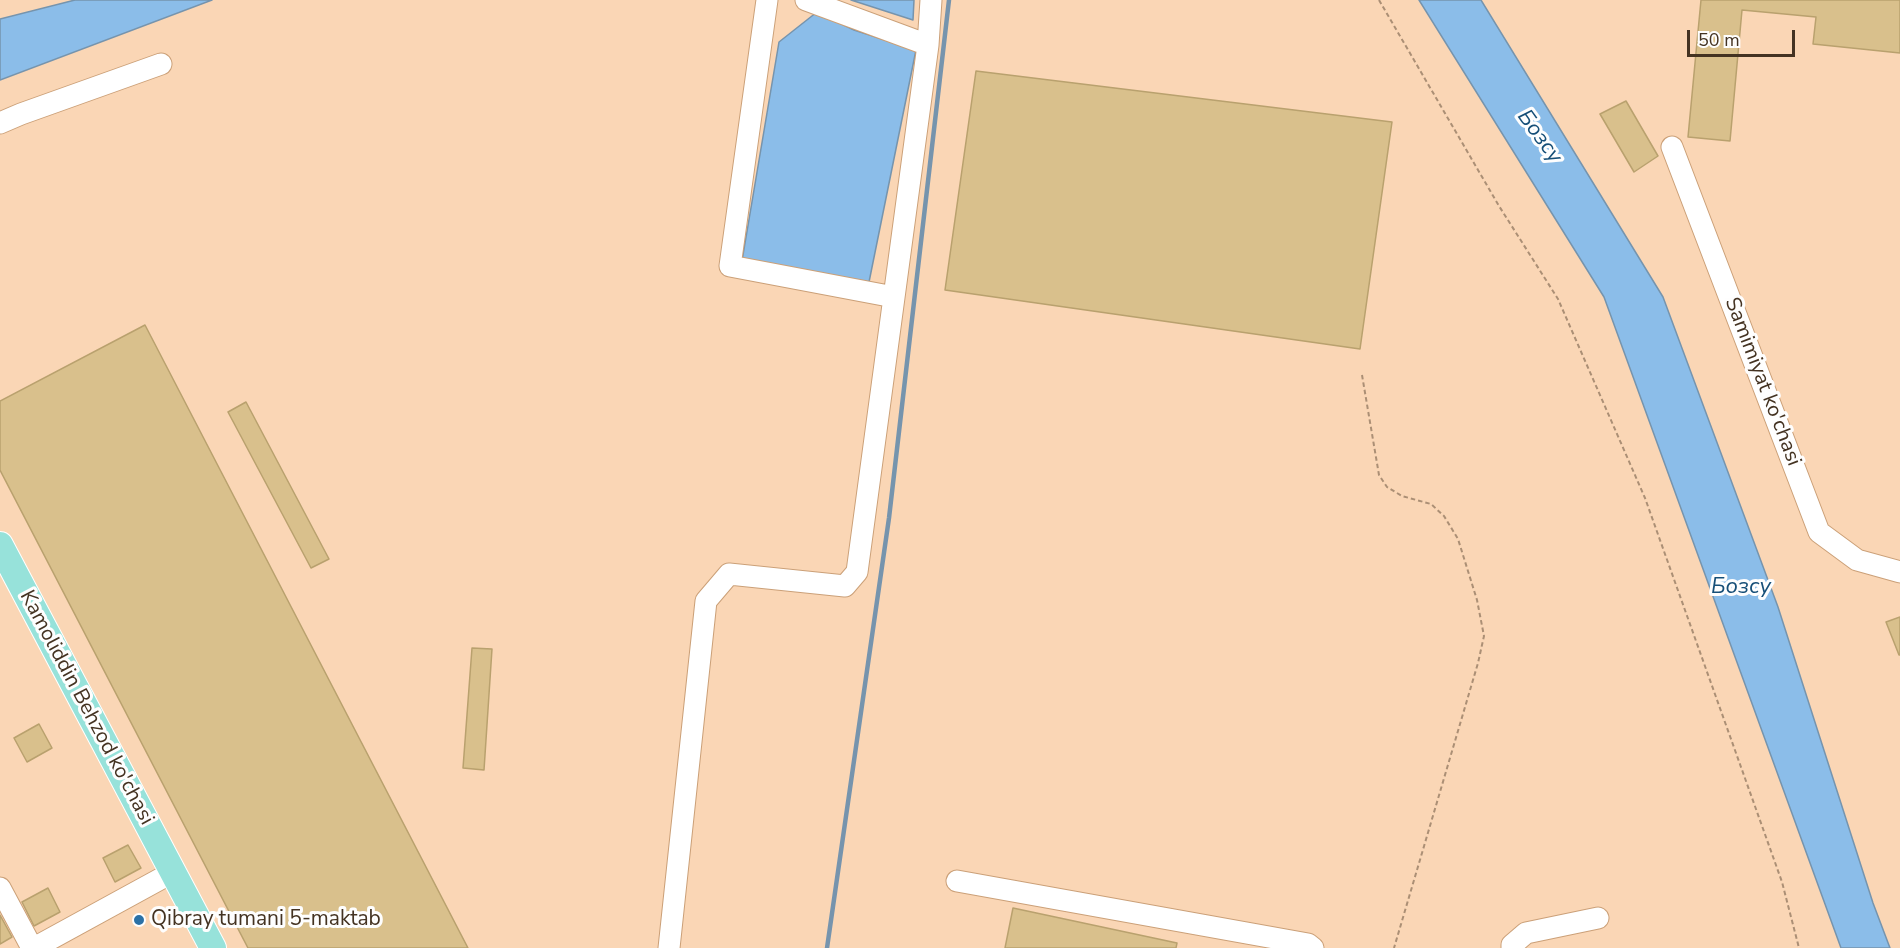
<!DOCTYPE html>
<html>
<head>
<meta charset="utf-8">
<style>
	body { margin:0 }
	#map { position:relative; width:1900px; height:948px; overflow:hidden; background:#fad6b5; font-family:"Nunito Sans",sans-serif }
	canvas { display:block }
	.scale { position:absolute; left:1687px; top:30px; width:108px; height:27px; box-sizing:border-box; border:3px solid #432; border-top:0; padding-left:8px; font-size:18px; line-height:21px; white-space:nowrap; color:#432; -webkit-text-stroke:4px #fefefe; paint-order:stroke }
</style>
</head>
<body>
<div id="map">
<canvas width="1900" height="948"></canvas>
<div class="scale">50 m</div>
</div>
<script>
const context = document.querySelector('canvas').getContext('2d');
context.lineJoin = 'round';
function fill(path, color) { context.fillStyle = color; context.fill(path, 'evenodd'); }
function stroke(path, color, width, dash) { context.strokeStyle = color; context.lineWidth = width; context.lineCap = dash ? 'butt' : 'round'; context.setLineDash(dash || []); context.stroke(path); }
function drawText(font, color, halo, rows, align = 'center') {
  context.font = font + ' "Nunito Sans",sans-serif'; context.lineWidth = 6; context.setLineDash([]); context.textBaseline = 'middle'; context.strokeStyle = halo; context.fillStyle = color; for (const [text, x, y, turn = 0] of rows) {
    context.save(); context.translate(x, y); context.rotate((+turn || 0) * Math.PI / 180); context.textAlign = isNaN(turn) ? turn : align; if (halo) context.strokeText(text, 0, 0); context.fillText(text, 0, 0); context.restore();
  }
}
const water = new Path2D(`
	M 75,0 L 212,0 L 0,80 L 0,19 Z
	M 851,0 L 914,0 L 913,20 Z
	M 1419,0 L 1481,0 L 1663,297 L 1778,607 L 1873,903 L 1890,948 L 1841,948 L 1604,297 Z
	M 817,12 L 854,30 L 916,50 L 868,287 L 742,261 L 779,42 Z`);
fill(water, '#8bbde9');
stroke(water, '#7694ad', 1.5);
stroke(new Path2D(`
	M 827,948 L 889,518 L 949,0`), '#7694ad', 4.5);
const building = new Path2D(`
	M 1701,0 L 1900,0 L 1900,53 L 1813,44 L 1816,17 L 1742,10 L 1730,141 L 1688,137 Z
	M 976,71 L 1392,122 L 1360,349 L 945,290 Z
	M 1626,101 L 1658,156 L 1634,172 L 1600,114 Z
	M 145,325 L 468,948 L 248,948 L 0,470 L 0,401 Z
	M 246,402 L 329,559 L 311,568 L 228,412 Z
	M 1900,617 L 1900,655 L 1899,655 L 1886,622 Z
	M 472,648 L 492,649 L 484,770 L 463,768 Z
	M 39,724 L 52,748 L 27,762 L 14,738 Z
	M 128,845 L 141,868 L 115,882 L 103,858 Z
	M 48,888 L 60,912 L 34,926 L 22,902 Z
	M 1013,908 L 1177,943 L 1176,948 L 1005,948 Z
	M 0,915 L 12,937 L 0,944 Z`);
fill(building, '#d9c08c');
stroke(building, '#b9a16e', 1.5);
const minor = new Path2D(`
	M 767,0 L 730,266 L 894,297
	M 806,0 L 928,45
	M 0,123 L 21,114 L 161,64
	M 1672,147 L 1819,532 L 1857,560 L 1900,572
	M 957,881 L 1308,944 L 1313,948
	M 0,888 L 32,948
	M 34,948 L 173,872
	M 669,948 L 706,601 L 729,574 L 845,586 L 857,572 L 928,45 L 931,0
	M 1512,948 L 1512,945 L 1526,933 L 1598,918`);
const major = new Path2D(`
	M 0,545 L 213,948`);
stroke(minor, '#cba078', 23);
stroke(major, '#fff', 28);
stroke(new Path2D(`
	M 1379,0 L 1499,206 L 1558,299 L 1645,498 L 1782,882 L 1799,948
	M 1362,375 L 1379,475 L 1387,487 L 1402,496 L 1431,504 L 1444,516 L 1458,539 L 1477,600 L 1484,636 L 1478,663 L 1394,948`), '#ab8f75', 2, [4.5, 3]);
stroke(minor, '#fff', 21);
stroke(major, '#97e2da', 26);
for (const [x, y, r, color] of [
	[139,920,6,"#2b71a6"]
]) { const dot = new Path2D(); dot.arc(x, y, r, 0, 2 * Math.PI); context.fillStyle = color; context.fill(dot); stroke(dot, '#fefefe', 2); }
drawText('21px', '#432', '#fefefe', [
	["Samimiyat ko'chasi",1762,382,69],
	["Kamoliddin Behzod ko'chasi",86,708,62]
]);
drawText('21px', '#432', '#fefefe', [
	["Qibray tumani 5-maktab",151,920]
], 'left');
drawText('italic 22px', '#164f78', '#fefefe', [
	["Бозсу",1539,137,54],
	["Бозсу",1741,588]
]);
</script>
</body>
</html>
